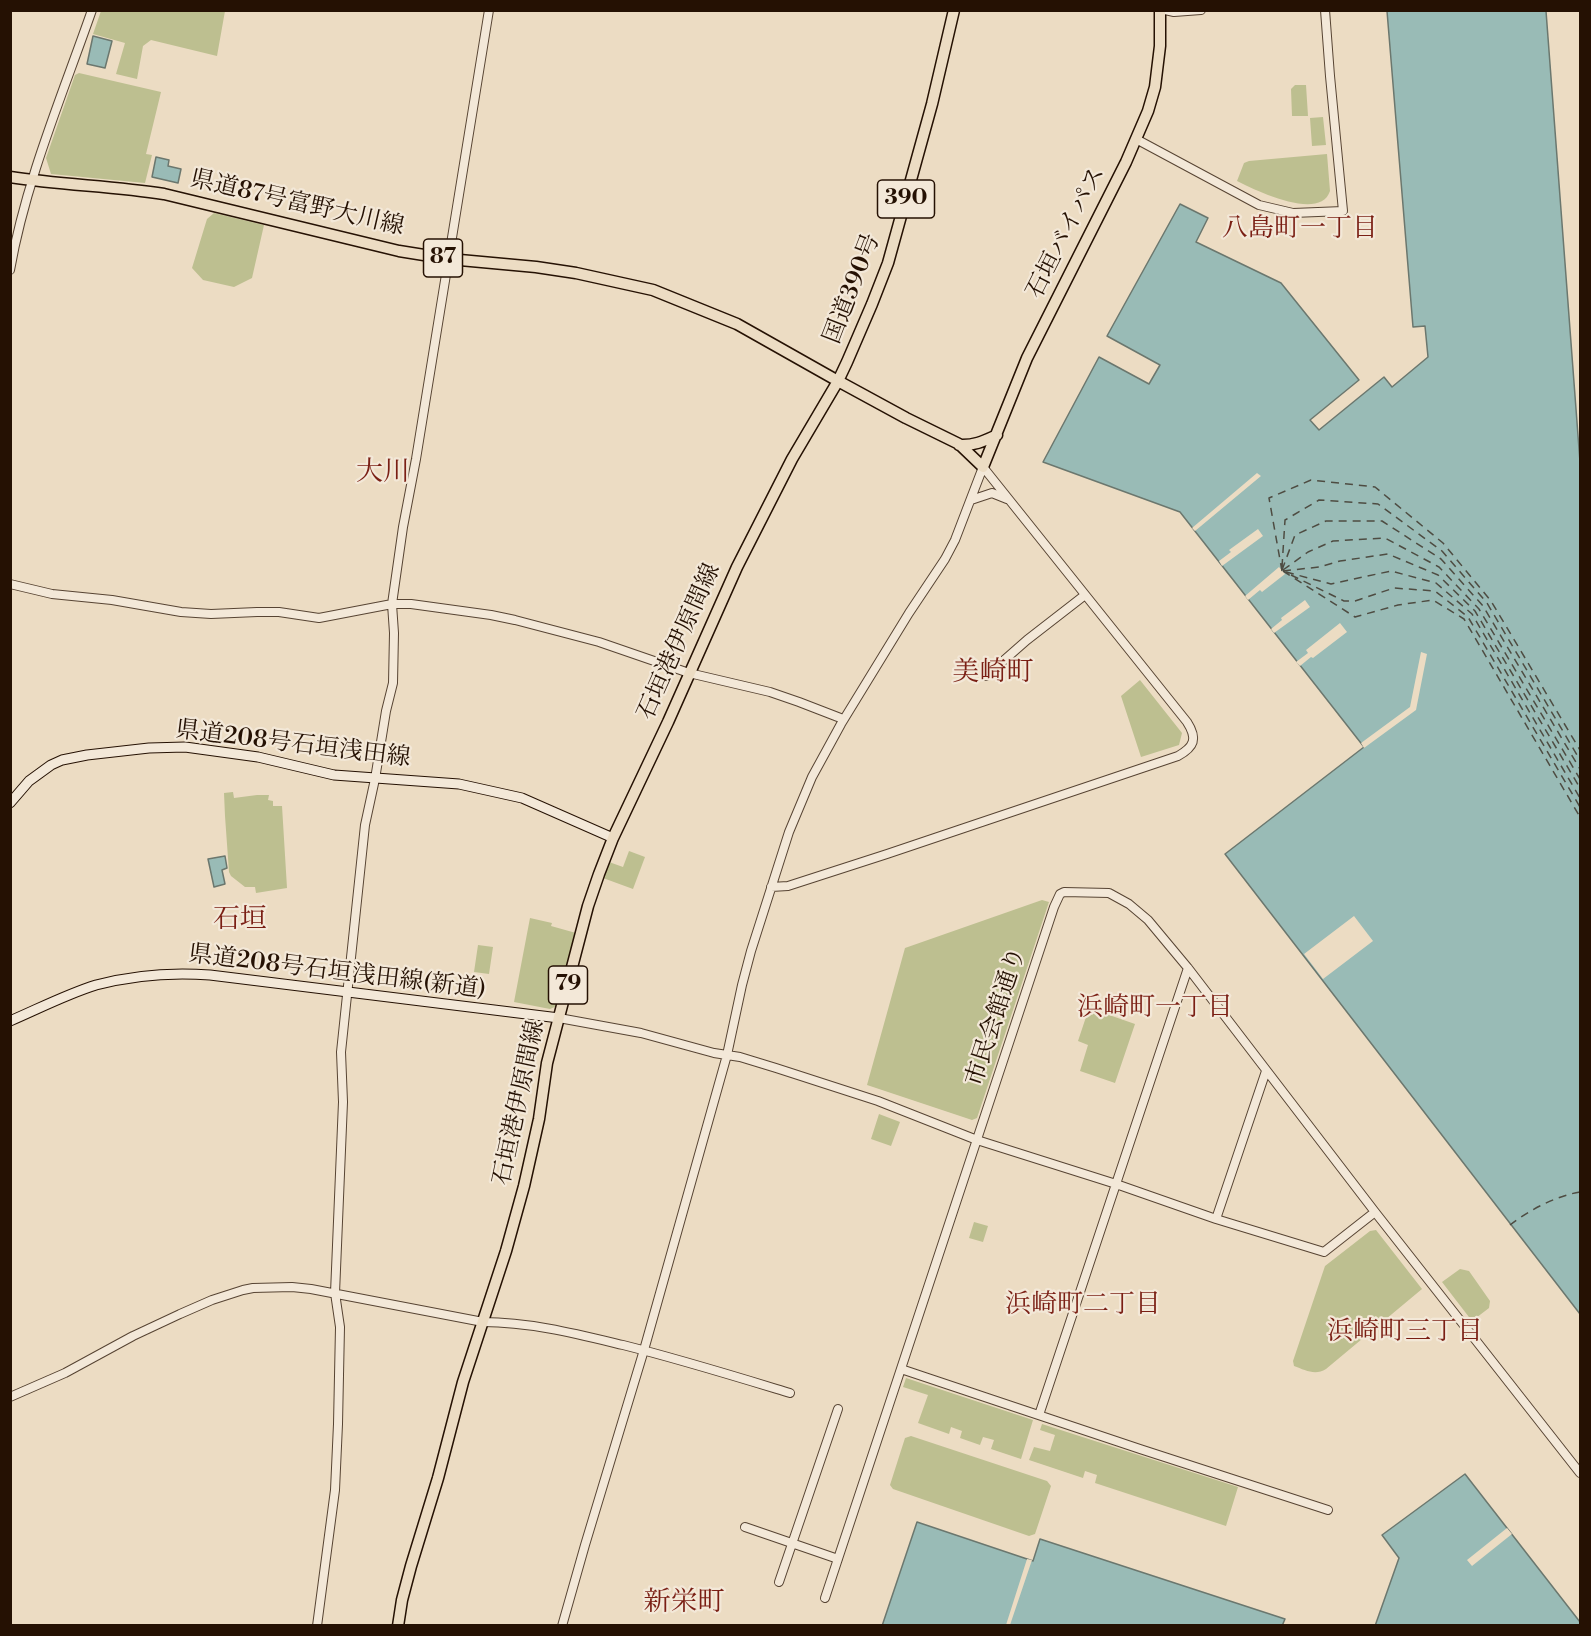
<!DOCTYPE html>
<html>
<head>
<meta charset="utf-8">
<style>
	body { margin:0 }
	#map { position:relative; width:1591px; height:1636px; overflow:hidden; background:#ecdcc3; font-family:"Libre Bodoni",serif }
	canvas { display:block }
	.frame { position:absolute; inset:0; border:12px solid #251103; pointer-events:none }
</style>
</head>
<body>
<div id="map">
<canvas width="1591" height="1636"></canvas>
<div class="frame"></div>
</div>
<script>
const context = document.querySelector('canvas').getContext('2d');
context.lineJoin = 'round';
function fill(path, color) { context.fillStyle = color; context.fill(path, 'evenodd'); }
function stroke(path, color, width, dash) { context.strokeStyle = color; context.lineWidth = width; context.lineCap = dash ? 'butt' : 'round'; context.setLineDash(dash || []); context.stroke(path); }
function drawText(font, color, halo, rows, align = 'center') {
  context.font = font + ' "Libre Bodoni","Noto Serif JP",serif'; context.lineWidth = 4.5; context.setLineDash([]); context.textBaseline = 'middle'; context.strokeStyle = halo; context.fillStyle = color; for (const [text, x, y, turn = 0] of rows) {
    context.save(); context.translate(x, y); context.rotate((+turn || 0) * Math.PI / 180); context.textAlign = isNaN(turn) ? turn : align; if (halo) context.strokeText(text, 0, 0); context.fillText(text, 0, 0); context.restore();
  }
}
fill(new Path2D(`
	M 101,11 L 225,11 L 217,56 L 151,40 L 143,46 L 137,79 L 116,74 L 125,43 L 93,34 Z
	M 79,73 L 161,92 L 146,154 L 152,155 L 145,183 L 51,174 L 46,158 L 75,75 Z
	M 1295,85 L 1306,85 L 1308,116 L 1292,116 L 1291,89 Z
	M 1323,117 L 1326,145 L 1312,146 L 1310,118 Z
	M 1327,154 L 1330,191 C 1320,222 1255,190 1237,181 L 1244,163 L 1249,161 Z
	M 214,213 L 264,225 L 252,278 L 234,287 L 203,280 L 192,268 L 207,219 Z
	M 1140,680 L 1182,733 L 1179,745 L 1141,757 L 1121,696 Z
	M 233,792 L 234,798 L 257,795 L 269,795 L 268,800 L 273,801 L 273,806 L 282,806 L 287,888 L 256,893 L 255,887 L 245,887 L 231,876 L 229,872 L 225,816 L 224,793 Z
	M 629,851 L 645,857 L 633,889 L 603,878 L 609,862 L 623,867 Z
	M 1042,900 L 1049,902 L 977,1118 L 972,1120 L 867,1085 L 905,948 Z
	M 530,918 L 552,923 L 551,926 L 576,933 L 564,979 L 561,981 L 560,988 L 561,990 L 557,1006 L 550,1009 L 514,1002 Z
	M 478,945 L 493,947 L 489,974 L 474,972 Z
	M 1089,1008 L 1135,1024 L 1115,1083 L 1080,1071 L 1088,1045 L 1078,1041 Z
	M 879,1114 L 900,1122 L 891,1146 L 871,1139 Z
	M 974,1222 L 988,1226 L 983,1242 L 969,1238 Z
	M 1376,1230 L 1422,1289 L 1326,1369 C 1315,1376 1305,1370 1294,1366 L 1293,1361 L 1325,1266 L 1370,1231 Z
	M 1460,1269 L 1469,1271 L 1490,1301 L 1489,1308 L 1472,1321 L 1442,1282 Z
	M 906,1378 L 1033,1420 L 1021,1459 L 991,1449 L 994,1440 L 983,1437 L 980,1445 L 960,1438 L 962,1431 L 951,1427 L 949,1434 L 918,1423 L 928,1395 L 903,1387 Z
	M 1042,1424 L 1238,1487 L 1226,1526 L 1095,1483 L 1097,1475 L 1085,1471 L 1083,1478 L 1029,1460 L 1034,1447 L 1050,1451 L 1055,1435 L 1040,1430 Z
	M 911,1436 L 1047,1481 L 1051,1486 L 1035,1534 L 1029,1536 L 893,1489 L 890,1485 L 905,1438 Z`), '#bdbf90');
const water = new Path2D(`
	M 1387,11 L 1546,11 L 1580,462 L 1580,1314 L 1225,854 L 1364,747 L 1180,512 L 1043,462 L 1099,357 L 1149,384 L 1160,365 L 1107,336 L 1180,204 L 1208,218 L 1196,242 L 1281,283 L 1359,380 L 1310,420 L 1319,430 L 1384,377 L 1392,387 L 1428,357 L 1425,326 L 1413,327 Z
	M 93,36 L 112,41 L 105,68 L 87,64 Z
	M 156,157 L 169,160 L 168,166 L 181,169 L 178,183 L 152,177 Z
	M 225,856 L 227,868 L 222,870 L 225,884 L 214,887 L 208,859 Z
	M 1465,1474 L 1580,1622 L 1580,1626 L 1375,1626 L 1399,1558 L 1382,1535 Z
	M 917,1522 L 1033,1561 L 1040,1539 L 1285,1619 L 1282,1626 L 882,1626 Z`);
fill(water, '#99bbb6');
stroke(water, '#6b776e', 1.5);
fill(new Path2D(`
	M 1257,473 L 1261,476 L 1195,531 L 1192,528 Z
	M 1258,529 L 1263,536 L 1222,566 L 1219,561 L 1231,552 L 1229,550 Z
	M 1279,567 L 1285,574 L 1262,592 L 1260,590 L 1248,600 L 1245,596 Z
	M 1305,600 L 1310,607 L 1274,633 L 1271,629 L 1282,620 L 1281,618 Z
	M 1340,623 L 1347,632 L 1313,658 L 1311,657 L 1300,666 L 1296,662 L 1308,653 L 1306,650 Z
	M 1421,652 L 1427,654 L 1416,710 L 1364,748 L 1361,743 L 1410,707 Z
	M 1354,916 L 1373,941 L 1323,979 L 1304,954 Z
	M 1507,1528 L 1512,1534 L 1472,1566 L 1467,1560 Z
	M 1027,1559 L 1032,1560 L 1010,1625 L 1006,1625 Z`), '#ecdcc3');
stroke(new Path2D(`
	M 1282,567 L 1285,520 L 1319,500 L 1378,504 L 1442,551 L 1487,603 L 1580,760
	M 1282,570 L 1295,535 L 1326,521 L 1382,521 L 1441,559 L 1483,606 L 1580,769
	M 1283,570 L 1308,552 L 1333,541 L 1385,538 L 1439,567 L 1479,609 L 1580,779
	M 1282,571 L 1269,498 L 1311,480 L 1375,487 L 1443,543 L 1491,601 L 1580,750
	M 1283,571 L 1355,617 L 1398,605 L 1433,600 L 1464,619 L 1580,817
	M 1283,571 L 1319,567 L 1340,561 L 1388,554 L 1438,575 L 1475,611 L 1580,788
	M 1286,572 L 1331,584 L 1391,571 L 1436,583 L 1472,614 L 1580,798
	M 1291,575 L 1344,601 L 1355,601 L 1394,588 L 1435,591 L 1468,617 L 1580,807
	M 1510,1225 C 1529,1210 1556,1196 1580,1192`), '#4e4c42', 1.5, [8, 6]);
const tertiary = new Path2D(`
	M 1165,10 L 1174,12 L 1201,10
	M 1136,139 L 1259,205 L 1293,213 L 1343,211 L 1330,76 L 1325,10
	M 10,270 C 26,180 62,96 92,10
	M 971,500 L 992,493 L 1007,499
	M 10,584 L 52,594 L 112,600 L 181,612 L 211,614 L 257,612 L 279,612 L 319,618 L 392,604 L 411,604 L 491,615 L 515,620 L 599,642 L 689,673 L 770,692 L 799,702 L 843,719
	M 986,676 L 1027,640 L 1085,595
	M 771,887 L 788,886 L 887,854 L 1178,756 C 1194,747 1198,739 1187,722 L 983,467
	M 559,1018 L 641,1033 L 714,1053 L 740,1057 L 776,1068 L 878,1101 L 977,1140 L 1116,1184 L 1216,1219 L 1324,1252 L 1375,1212
	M 1216,1219 L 1266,1071
	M 901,1369 L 1140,1449 L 1328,1510
	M 10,1397 L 65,1373 L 133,1336 L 180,1314 L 212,1300 L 243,1290 L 253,1288 L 292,1287 L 311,1289 L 483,1322 C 530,1322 577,1334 623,1345 C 679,1359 734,1376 790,1393
	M 1039,1415 L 1188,968
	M 745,1527 L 838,1559
	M 779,1582 L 838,1409
	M 825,1598 L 1054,907 L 1060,894 L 1064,892 L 1109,893 L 1129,904 L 1148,920 L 1188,968 L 1375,1212 L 1580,1473
	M 317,1626 L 335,1490 L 338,1424 L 340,1327 L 335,1293 L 343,1102 L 341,1052 L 365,825 L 375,779 L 386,711 L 393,683 L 394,633 L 392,604 L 403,527 L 416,459 L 489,10
	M 562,1626 L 585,1545 L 644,1350 L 727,1055 L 742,985 L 751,951 L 789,832 L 812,777 L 841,724 L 909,613 L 945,559 L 955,540 L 983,467`);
const secondary = new Path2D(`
	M 10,803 L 29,781 L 51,765 L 62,760 L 87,755 L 149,748 L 185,747 L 258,757 L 334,775 L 459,784 L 522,798 L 613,838
	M 10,1021 C 38,1009 67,994 96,985 C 134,975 171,972 210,975 L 559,1018`);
const primary = new Path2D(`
	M 10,177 C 61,185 113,186 164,194 L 399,251 L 449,259 L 536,267 L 576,273 L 653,290 L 737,324 L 838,381 L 792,459 L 737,567 L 668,722 L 613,838 L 599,874 L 588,906 L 547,1063 L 539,1119 L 524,1186 L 506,1251 L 463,1382 L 438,1478 L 411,1566 L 402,1600 L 398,1626`);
const trunk = new Path2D(`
	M 954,10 L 932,104 L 888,263 L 872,304 L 847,362 L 838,381 L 906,418 L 959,444 L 983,467 L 1027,358 L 1126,162 L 1148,111 L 1155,87 L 1160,46 L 1160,10
	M 959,445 C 974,446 984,441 997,435`);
stroke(tertiary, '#574433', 10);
stroke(secondary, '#251103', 11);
stroke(primary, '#251103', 13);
stroke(trunk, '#251103', 13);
stroke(tertiary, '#f3e8d8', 8);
stroke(secondary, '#f3e8d8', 9);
stroke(primary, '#ecdcc3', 10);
stroke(trunk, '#ecdcc3', 10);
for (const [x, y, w] of [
	[906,199,57],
	[443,258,39],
	[568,985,39]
]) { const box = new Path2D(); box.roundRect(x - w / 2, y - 19, w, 38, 4.5); context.fillStyle = '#f3e8d8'; context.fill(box); stroke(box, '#251103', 1.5); }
drawText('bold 22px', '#251103', null, [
	["390",906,199],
	["87",443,258],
	["79",568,985]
]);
drawText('24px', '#251103', '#f3e8d8', [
	["県道87号富野大川線",297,204,13],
	["石垣バイパス",1067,233,-63],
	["国道390号",853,289,-69],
	["石垣港伊原間線",680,642,-66],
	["県道208号石垣浅田線",293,745,7],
	["県道208号石垣浅田線(新道)",337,973,7],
	["市民会館通り",997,1017,-72],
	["石垣港伊原間線",520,1103,-78]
]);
drawText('26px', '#7a1f14', '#f3e8d8', [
	["八島町一丁目",1300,230],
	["浜崎町一丁目",1155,1009],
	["浜崎町二丁目",1083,1306],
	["浜崎町三丁目",1405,1333]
]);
drawText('27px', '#7a1f14', '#f3e8d8', [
	["大川",383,474],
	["美崎町",993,674],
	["石垣",240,921],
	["新栄町",684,1604]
]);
</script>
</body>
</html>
